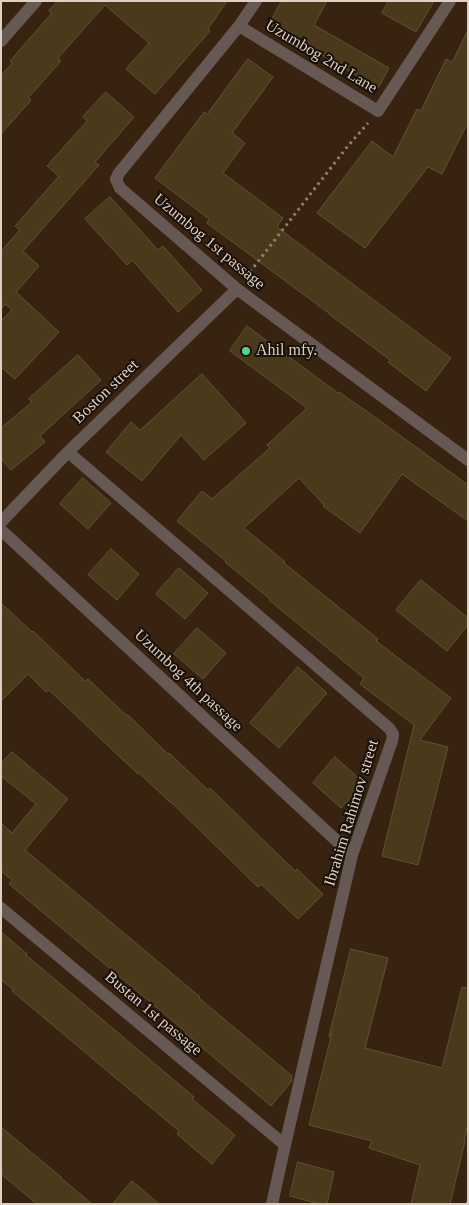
<!DOCTYPE html>
<html>
<head>
<meta charset="utf-8">
<style>
	body { margin:0 }
	#map { position:relative; width:469px; height:1205px; overflow:hidden; background:#382310; font-family:Georgia,serif }
	canvas { display:block }
	.frame { position:absolute; inset:0; border:2px solid #ded0c5; pointer-events:none }
</style>
</head>
<body>
<div id="map">
<canvas width="469" height="1205"></canvas>
<div class="frame"></div>
</div>
<script>
const context = document.querySelector('canvas').getContext('2d');
context.lineJoin = 'round';
function fill(path, color) { context.fillStyle = color; context.fill(path, 'evenodd'); }
function stroke(path, color, width, dash) { context.strokeStyle = color; context.lineWidth = width; context.lineCap = dash ? 'butt' : 'round'; context.setLineDash(dash || []); context.stroke(path); }
function drawText(font, color, halo, rows, align = 'center') {
  context.font = font + ' Georgia,serif'; context.lineWidth = 4; context.setLineDash([]); context.textBaseline = 'middle'; context.strokeStyle = halo; context.fillStyle = color; for (const [text, x, y, turn = 0] of rows) {
    context.save(); context.translate(x, y); context.rotate((+turn || 0) * Math.PI / 180); context.textAlign = isNaN(turn) ? turn : align; if (halo) context.strokeText(text, 0, 0); context.fillText(text, 0, 0); context.restore();
  }
}
const building = new Path2D(`
	M 58,1 L 227,1 L 208,29 L 210,31 L 155,94 L 126,69 L 149,43 L 105,5 L 58,58 L 61,61 L 28,98 L 31,100 L 1,134 L 1,76 L 12,63 L 10,61 L 52,13 L 49,11 Z
	M 282,1 L 327,1 L 314,25 L 389,68 L 378,88 L 269,24 Z
	M 389,1 L 434,1 L 416,32 L 382,13 Z
	M 468,30 L 468,122 L 442,174 L 428,167 L 365,248 L 317,213 L 372,141 L 393,157 L 417,109 L 421,111 L 446,59 L 452,62 Z
	M 248,59 L 273,77 L 232,133 L 245,143 L 223,173 L 283,218 L 277,227 L 451,358 L 426,391 L 388,362 L 390,360 L 329,314 L 330,314 L 207,223 L 209,219 L 155,178 L 204,112 L 207,114 Z
	M 106,92 L 134,117 L 95,162 L 99,165 L 23,251 L 39,266 L 16,292 L 59,332 L 15,379 L 1,367 L 1,321 L 12,310 L 5,304 L 1,309 L 1,251 L 20,230 L 15,226 L 59,176 L 47,166 L 87,121 L 83,117 Z
	M 110,197 L 158,250 L 163,246 L 202,290 L 178,312 L 132,260 L 127,265 L 85,219 Z
	M 247,326 L 338,393 L 339,392 L 379,420 L 468,485 L 468,521 L 402,474 L 360,533 L 323,506 L 324,505 L 299,478 L 244,528 L 285,562 L 284,563 L 378,639 L 376,641 L 451,698 L 420,740 L 448,747 L 418,865 L 382,856 L 414,725 L 360,684 L 364,678 L 269,600 L 270,599 L 225,562 L 226,561 L 177,521 L 202,491 L 212,499 L 270,448 L 267,445 L 307,408 L 230,351 Z
	M 78,355 L 101,380 L 40,436 L 45,442 L 11,470 L 1,459 L 1,428 L 32,402 L 29,399 Z
	M 202,374 L 246,423 L 204,460 L 181,435 L 142,481 L 106,452 L 131,422 L 140,430 Z
	M 83,478 L 111,503 L 88,529 L 60,504 Z
	M 111,549 L 139,574 L 117,600 L 88,575 Z
	M 179,568 L 208,593 L 185,619 L 156,594 Z
	M 421,580 L 468,618 L 468,625 L 447,651 L 396,610 Z
	M 1,603 L 32,632 L 33,631 L 85,681 L 88,679 L 127,716 L 128,715 L 168,754 L 169,753 L 208,790 L 210,788 L 295,871 L 297,869 L 323,894 L 298,919 L 261,884 L 258,887 L 172,803 L 171,803 L 139,773 L 138,774 L 49,690 L 46,692 L 28,674 L 1,701 Z
	M 197,628 L 226,653 L 203,679 L 174,654 Z
	M 298,667 L 327,693 L 279,748 L 250,723 Z
	M 12,752 L 68,799 L 25,850 L 200,997 L 199,998 L 292,1076 L 291,1082 L 271,1106 L 185,1033 L 186,1032 L 9,884 L 12,880 L 1,871 L 1,823 L 12,833 L 36,804 L 1,776 L 1,764 Z
	M 335,757 L 364,783 L 341,808 L 313,783 Z
	M 1,932 L 27,954 L 26,955 L 194,1097 L 192,1099 L 235,1135 L 212,1164 L 177,1134 L 179,1131 L 12,991 L 13,989 L 1,980 Z
	M 351,949 L 388,958 L 365,1048 L 442,1068 L 462,987 L 468,988 L 468,1124 L 464,1141 L 465,1141 L 450,1204 L 411,1204 L 420,1165 L 369,1148 L 372,1141 L 309,1125 L 332,1033 L 329,1037 Z
	M 1,1127 L 61,1177 L 61,1178 L 92,1204 L 37,1204 L 1,1174 Z
	M 298,1162 L 334,1172 L 327,1204 L 320,1204 L 290,1196 Z
	M 132,1181 L 159,1204 L 113,1204 Z`);
fill(building, '#4a3a1b');
stroke(building, '#605137', 1);
stroke(new Path2D(`
	M 246,277 L 347,147 L 368,123
	M 467,1204 L 468,1202`), '#928172', 3, [2.5, 4]);
stroke(new Path2D(`
	M 256,1 L 239,26 L 119,173 L 116,179 L 120,188 L 237,289 L 468,460
	M 239,26 L 378,111 L 450,1
	M 1,41 L 36,1
	M 68,452 L 389,728 L 393,734 L 392,741 L 352,855 L 285,1145 L 272,1204
	M 1,522 L 68,452 L 237,289
	M 1,530 L 352,855
	M 1,908 L 285,1145`), '#665953', 12);
for (const [x, y, r, color] of [
	[246,351,5,"#51d398"]
]) { const dot = new Path2D(); dot.arc(x, y, r, 0, 2 * Math.PI); context.fillStyle = color; context.fill(dot); stroke(dot, '#180f07', 2); }
drawText('16px', '#ded0c5', '#180f07', [
	["Uzumbog 2nd Lane",321,57,31],
	["Uzumbog 1st passage",209,242,40],
	["Boston street",106,392,-44],
	["Uzumbog 4th passage",188,681,43],
	["Ibrahim Rahimov street",352,813,-73],
	["Bustan 1st passage",153,1014,40]
]);
drawText('16px', '#ded0c5', '#180f07', [
	["Ahil mfy.",256,351]
], 'left');
</script>
</body>
</html>
